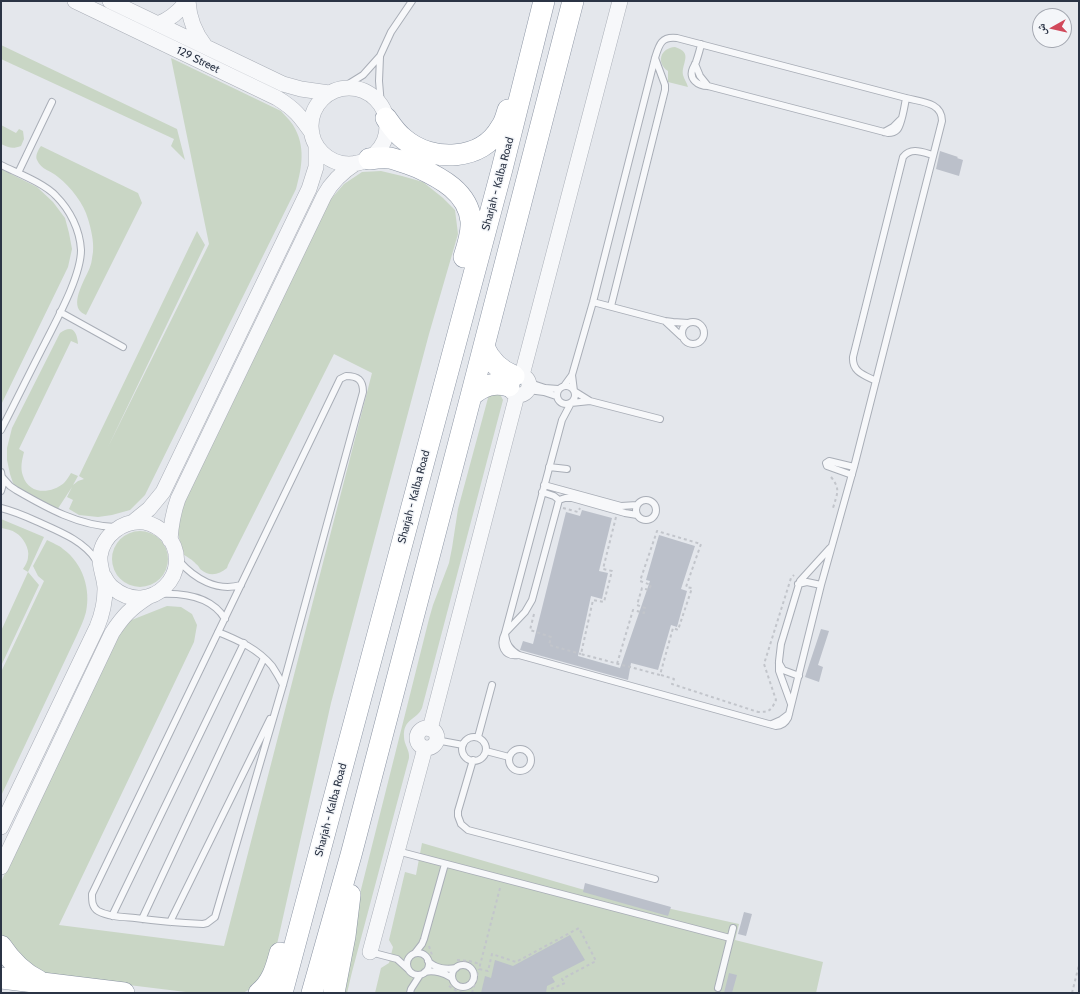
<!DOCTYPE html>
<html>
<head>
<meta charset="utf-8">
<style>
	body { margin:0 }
	#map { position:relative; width:1080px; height:994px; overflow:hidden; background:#e4e7ec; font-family:Cabin,"Noto Naskh Arabic",sans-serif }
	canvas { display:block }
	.frame { position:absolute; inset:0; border:2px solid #2b3445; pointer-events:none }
	.north { position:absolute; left:1032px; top:8px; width:40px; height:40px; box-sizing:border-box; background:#f4f6f9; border:1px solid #a4a8b1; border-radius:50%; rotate:262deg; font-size:11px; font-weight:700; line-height:16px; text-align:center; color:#2b3445 }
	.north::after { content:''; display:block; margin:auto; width:14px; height:18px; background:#d1495b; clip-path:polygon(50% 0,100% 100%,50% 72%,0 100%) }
</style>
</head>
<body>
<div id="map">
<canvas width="1080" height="994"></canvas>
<div class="frame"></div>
<div class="north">ش</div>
</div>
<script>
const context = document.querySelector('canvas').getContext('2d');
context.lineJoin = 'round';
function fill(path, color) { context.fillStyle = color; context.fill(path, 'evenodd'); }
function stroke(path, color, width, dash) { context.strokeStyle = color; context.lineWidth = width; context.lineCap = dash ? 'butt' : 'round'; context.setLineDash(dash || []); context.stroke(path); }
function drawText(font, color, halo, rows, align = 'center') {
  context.font = font + ' Cabin,sans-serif'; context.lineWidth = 3; context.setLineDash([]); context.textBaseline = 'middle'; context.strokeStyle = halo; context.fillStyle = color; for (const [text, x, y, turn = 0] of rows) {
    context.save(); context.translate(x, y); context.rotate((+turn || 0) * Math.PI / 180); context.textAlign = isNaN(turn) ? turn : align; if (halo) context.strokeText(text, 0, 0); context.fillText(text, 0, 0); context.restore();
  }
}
fill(new Path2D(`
	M 1,45 L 177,129 L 185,160 L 171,146 L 174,139 L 1,59 Z
	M 675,47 C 694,53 681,63 683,75 C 684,79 687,83 688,87 L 668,82 L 668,71 C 656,63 660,48 675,47 Z
	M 171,58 L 281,111 C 285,116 290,120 293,125 C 306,146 302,167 296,189 L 145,495 L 130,510 L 112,515 L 98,517 L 79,515 L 69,509 L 73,500 L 67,497 L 72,487 L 57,510 L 14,486 L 10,474 L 7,460 L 7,448 L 12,428 L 60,333 C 72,324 77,331 78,344 L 71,341 L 19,449 L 24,452 C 22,460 20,468 23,476 C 29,495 51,494 64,483 C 67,480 69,476 71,473 L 78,476 L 73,485 L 78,481 L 84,479 L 79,476 L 197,231 L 205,245 L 108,447 L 209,244 Z
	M 1,125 L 16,133 L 19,129 L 23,131 L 24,139 L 21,146 C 13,149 9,148 1,144 Z
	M 41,146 L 138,193 L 142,203 L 86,315 C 84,314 82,313 81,312 C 70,302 86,278 90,267 C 92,262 92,257 93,252 C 94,241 91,229 88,219 C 84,204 71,187 58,177 C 52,171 41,170 37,160 C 35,156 38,150 41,146 Z
	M 1,169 L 37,187 L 53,202 L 65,218 L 69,233 L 72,249 L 68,267 L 1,405 Z
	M 381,171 L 402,176 L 423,182 L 443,198 L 455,210 L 458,234 L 429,334 L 331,703 L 273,962 L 259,984 L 243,993 L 194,993 L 47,975 L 1,947 L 1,882 L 113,641 L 129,621 L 167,606 L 181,607 L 192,614 L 197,625 L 194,642 L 59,925 L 224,946 L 372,373 L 334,354 L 228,565 L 227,568 C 219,575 209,577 200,569 C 199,567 198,565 196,564 C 193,560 187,557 183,554 L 177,529 L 180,510 L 330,200 L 344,184 L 362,172 Z
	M 500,394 L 503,400 L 422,708 C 417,720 403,718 404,737 C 404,745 410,750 409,758 L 352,972 L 347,993 L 335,993 L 429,619 L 433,605 L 449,563 L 452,548 L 458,509 L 488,398 L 489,395 Z
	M 1,519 L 44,537 L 28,572 L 39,585 L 1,666 L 1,631 L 28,572 L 23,569 C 25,566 28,561 28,557 C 30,549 23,537 16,533 C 12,530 6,529 1,528 Z
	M112 559a28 28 0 1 1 56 0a28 28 0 1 1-56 0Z
	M 47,540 C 52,543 59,545 63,549 C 83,563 91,590 86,612 C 84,620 80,628 77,635 L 1,796 L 1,672 L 44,581 L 38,576 L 33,566 Z
	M 422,843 L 581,889 L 739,924 L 735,940 L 823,962 L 816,993 L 375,993 L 381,968 L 389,963 L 393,947 L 389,940 L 405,872 L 416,875 Z`), '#c9d6c5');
fill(new Path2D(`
	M 940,151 L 958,157 L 957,158 L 963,160 L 959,176 L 936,169 Z
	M 582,510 L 612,518 L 599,571 L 608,573 L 602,599 L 591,596 L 578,656 L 620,668 L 650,581 L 646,580 L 659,535 L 695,546 L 681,589 L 687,591 L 677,627 L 671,625 L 658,670 L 631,663 L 628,680 L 520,650 L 523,641 L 533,644 L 566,512 L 580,516 Z
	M 821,629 L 829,631 L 818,665 L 823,667 L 819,682 L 805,677 Z
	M 585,883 L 671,907 L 668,916 L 583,892 Z
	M 744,912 L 752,914 L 746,936 L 738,934 Z
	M 570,935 L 585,960 L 552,977 L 555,982 L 547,986 L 546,993 L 481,993 L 485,976 L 491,978 L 495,960 L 513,966 Z
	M 729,973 L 737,975 L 732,993 L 724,993 Z`), '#bbc0ca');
const service = new Path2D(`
	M 701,44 C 700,50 698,56 696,62 C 695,64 694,66 693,68 C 688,79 698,86 708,86 L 888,133 C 892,133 895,132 897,130 C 901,126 905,104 906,98
	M 380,57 L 379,81 L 381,105
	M 695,64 L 700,76 L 708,86
	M 342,88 L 363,75 L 380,56 L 391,32 L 412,1
	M 884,132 L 893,127 L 900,120
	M 1,165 C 17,173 44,183 56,196 C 70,210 80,230 81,250 C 81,276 57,319 45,343 C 30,372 16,401 1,430
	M 18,173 L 52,102
	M 593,302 L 665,321 L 673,322 L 688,323
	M 611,306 L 665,90 L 665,85 L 655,58
	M 60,312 L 123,347
	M682 333a11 11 0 1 1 22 0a11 11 0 1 1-22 0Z
	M 666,322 L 681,336
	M 572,375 L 574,391 L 590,401 L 660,419
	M 346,376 C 358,376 363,380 363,392 L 283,685 L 215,917 L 207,923 L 203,924 C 180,923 157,921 135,918 C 123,917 109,917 98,911 C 92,907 92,901 92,894 L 340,379 Z
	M 876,381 C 864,375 852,372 853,357 L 903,157 C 911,147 922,152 933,155
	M 530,383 L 545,388 L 558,389
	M557 395a9 9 0 1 1 18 0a9 9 0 1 1-18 0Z
	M 528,390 L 544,392 L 556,396
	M 549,467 L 567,469
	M 1,472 L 3,484 L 1,491
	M 852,475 L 827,466 L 826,463 L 829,461 L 854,467
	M 2,477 L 10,486 L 16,490 C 47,508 79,526 115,527
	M 544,485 L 621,506 L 637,505
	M636 510a10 10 0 1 1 20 0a10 10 0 1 1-20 0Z
	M 559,500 L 565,498 L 572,498 L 625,513 L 637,515
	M 1,508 C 13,511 25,516 36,521 C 58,531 83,540 96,560
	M 179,561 C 195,579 217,592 241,585
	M 798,584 L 807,582 L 821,585
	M 160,594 C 184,593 212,597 225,619
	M 218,632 C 238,640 258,649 272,666 C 276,672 280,679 283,685
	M 506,632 L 525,612 L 532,600 L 559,500 L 554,496 L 542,492
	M 505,633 C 506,644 510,650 519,655 L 776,726 C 782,726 785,724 788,718 L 821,585 L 854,467 L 942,121 C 942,102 921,102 906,98 L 677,38 C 661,36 659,45 655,58 L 593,302 L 572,375 L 564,386
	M 518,655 C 504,657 499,645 505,633 L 562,420 L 571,403 L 590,401
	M 779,663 L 783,670 L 799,676
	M 791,704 L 779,671 L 779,661 L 781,644 L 800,581 L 830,548
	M 772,724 L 781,720 L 789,714
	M 478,737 L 492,685
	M462 749a12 12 0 1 1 24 0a12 12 0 1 1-24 0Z
	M 436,740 L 463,745
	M509 760a11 11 0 1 1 22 0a11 11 0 1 1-22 0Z
	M 486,751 L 509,757
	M 473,760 L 458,811 L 458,816 L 461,824 L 468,830 L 655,879
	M 397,851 L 730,938
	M 112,916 L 244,643
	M 142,919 L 264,658
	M 170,922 L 270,719
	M 370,952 L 397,959 L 408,969
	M407 964a11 11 0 1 1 22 0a11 11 0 1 1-22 0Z
	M 415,953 L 422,944 L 424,939 L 445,864
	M 428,961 C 435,968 446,970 456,968
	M452 976a11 11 0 1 1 22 0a11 11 0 1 1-22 0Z
	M 425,972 C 434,970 445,973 452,978
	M 718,988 L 733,928
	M 410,993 L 411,989 L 420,975`);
const tertiary = new Path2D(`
	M 75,1 L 277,98 C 295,109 300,116 312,133
	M 110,1 L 283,84 L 301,89 L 329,93
	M 188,1 C 189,18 194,32 205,46
	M 158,24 C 170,19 179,12 187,1
	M311 126a38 38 0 1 1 76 0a38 38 0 1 1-76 0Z
	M509 385a10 10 0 1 1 20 0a10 10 0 1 1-20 0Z
	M 522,375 L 620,1
	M 133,522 L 149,509 L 163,492 L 309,189 L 316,167 L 316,145
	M 170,540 C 171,525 173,513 178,499 L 324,196 C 332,181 342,172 356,163
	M417 738a10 10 0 1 1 20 0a10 10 0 1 1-20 0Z
	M 430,729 L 517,395
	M 1,827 L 97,627 C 102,615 105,602 105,589 C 105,578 99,567 100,556 C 103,535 123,520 144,522 C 153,524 161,529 167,535 C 197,571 150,619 113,588 C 109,585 106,580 104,576
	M 1,867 L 112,633 C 123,616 131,608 148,597
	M 370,952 L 425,748`);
const motorway = new Path2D(`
	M 386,118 C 391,125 396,133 404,139 C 432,163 482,161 501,127 C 505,122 506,116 508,110
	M 369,159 C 376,158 383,157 390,158 C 399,160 408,164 417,167 C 441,178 468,192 471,221 C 472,233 468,245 464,257
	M 484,347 C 490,361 499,370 514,376
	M 471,396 C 483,385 494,382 509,386
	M 1,946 C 11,961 23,973 39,981
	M 1,978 L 124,993
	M 259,993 C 272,983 276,968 280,953
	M 282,993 L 502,169 L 544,1
	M 312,993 L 351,855 L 471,396 L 573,1
	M 334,993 L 345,936 L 350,895`);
stroke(service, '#a9aeb7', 8);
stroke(tertiary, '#a9aeb7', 16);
stroke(motorway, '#8b94a3', 22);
stroke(new Path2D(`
	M 831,477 C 841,489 837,494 833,508
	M 563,508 L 578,512 L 580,508
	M 616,517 L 603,569 L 612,571 L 604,602 L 593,600 L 581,654 L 660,675 L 673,628 L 678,630 L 692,588 L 686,587 L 701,544 L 657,531 L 640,581 L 651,585 L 649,590 L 642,588 L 637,605 L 645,608 L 644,613 L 633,610 L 617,664
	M 534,614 L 530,630 L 551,637 L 549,645 L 581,654
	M 661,675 L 674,679 L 672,684 L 758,712 C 769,712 771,711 776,700 L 764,664 L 791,578 L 794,575
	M 500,888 L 479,969 L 488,971 L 492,954 L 516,962 L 579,928 L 596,961 L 562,979 L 565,983 L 551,989 L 551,993
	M 429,946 L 432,955
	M 457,960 L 469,961 L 480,964
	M 449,986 L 455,990 L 463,993
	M 472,993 L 479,969
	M 1072,993 L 1079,965`), '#c2c5cb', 2, [3, 3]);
stroke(service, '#f7f8fa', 6);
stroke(tertiary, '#f7f8fa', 15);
stroke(motorway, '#fff', 21);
drawText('11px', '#2b3445', '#f4f6f9', [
	["129 Street",198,60,26],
	["Sharjah - Kalba Road",498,184,-75],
	["Sharjah - Kalba Road",414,497,-75],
	["Sharjah - Kalba Road",331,810,-75]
]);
</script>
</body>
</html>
